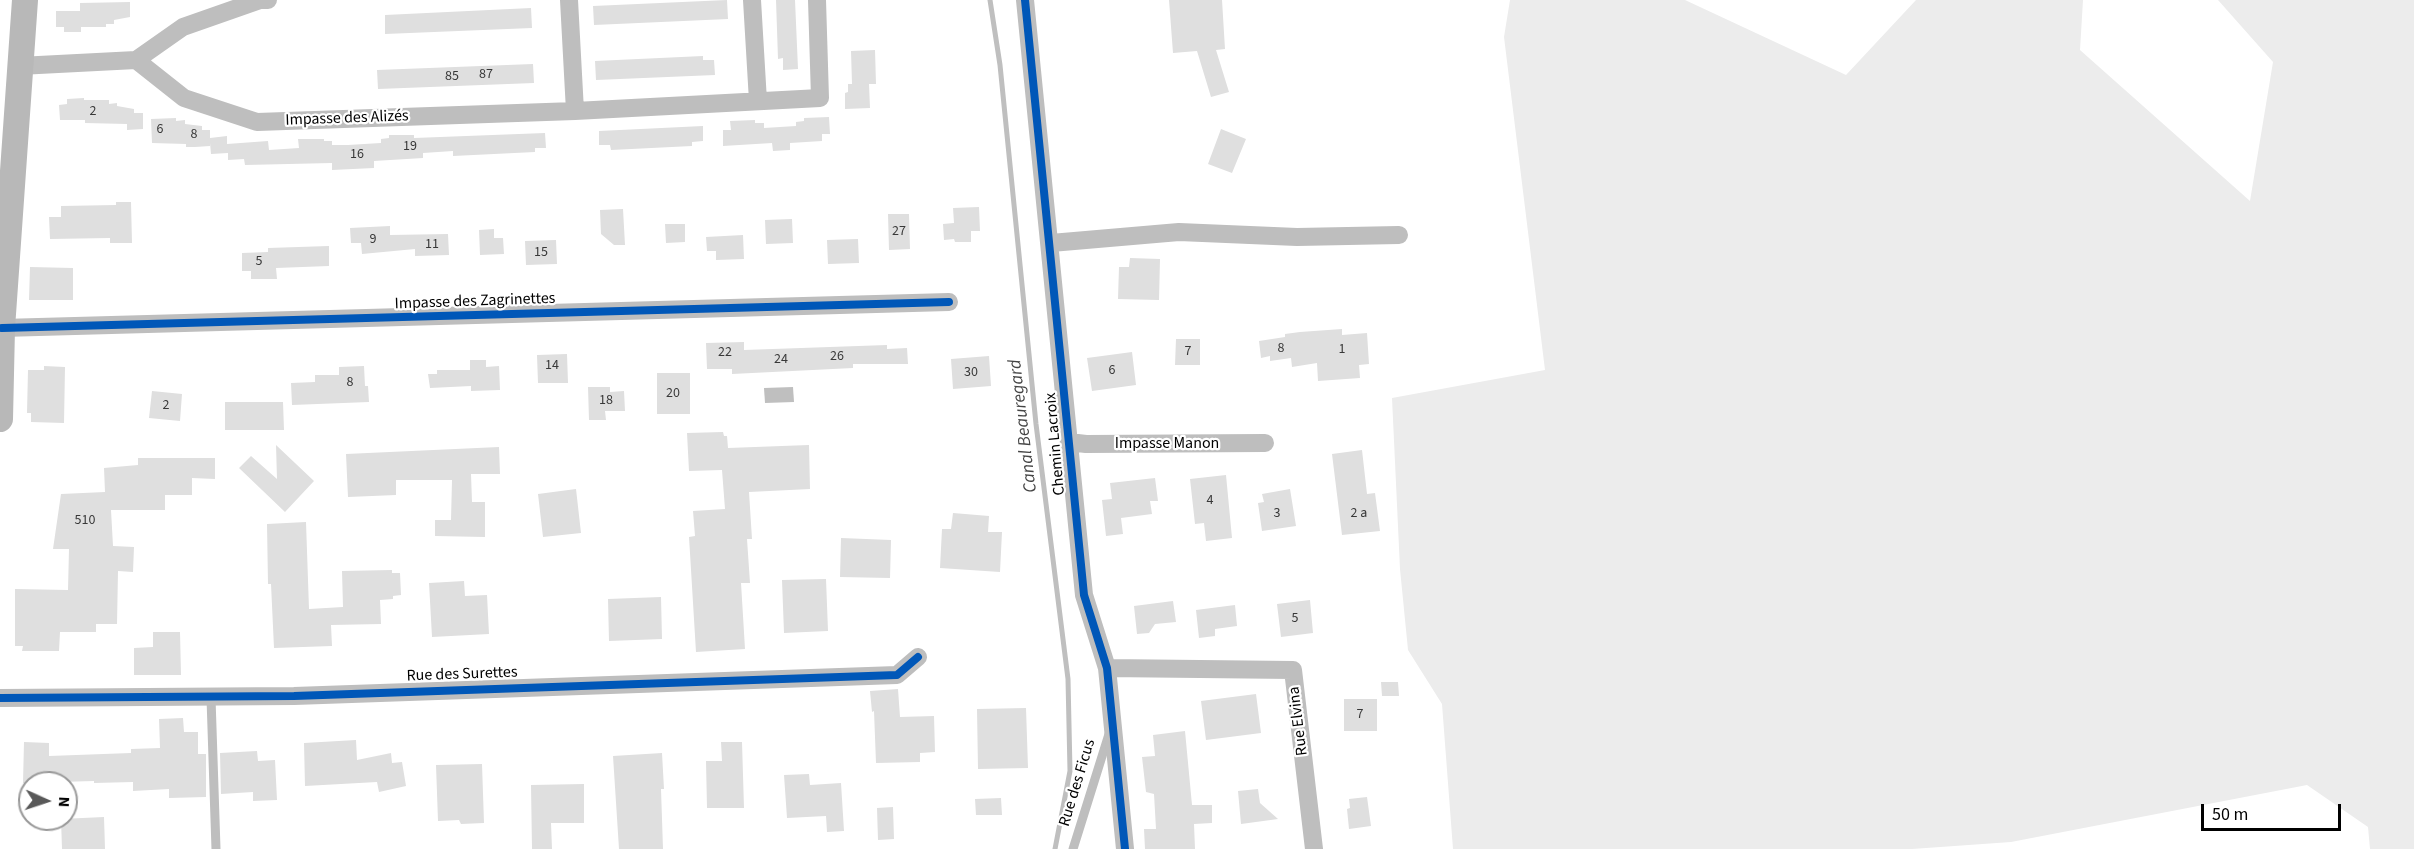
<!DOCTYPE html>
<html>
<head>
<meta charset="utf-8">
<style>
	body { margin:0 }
	#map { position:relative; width:2414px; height:849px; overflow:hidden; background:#fff; font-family:"Source Sans 3",sans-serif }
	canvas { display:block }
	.north { position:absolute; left:18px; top:771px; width:60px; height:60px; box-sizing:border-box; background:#fff; border:2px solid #999; border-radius:50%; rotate:93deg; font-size:16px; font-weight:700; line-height:24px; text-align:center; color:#000 }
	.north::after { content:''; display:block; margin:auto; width:21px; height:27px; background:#595959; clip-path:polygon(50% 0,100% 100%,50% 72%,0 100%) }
	.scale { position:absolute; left:2201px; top:804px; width:140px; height:27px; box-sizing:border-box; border:3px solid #000; border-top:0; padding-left:8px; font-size:18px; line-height:21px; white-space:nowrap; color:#000; -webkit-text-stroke:4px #fff; paint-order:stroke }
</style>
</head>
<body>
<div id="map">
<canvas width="2414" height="849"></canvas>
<div class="north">N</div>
<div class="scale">50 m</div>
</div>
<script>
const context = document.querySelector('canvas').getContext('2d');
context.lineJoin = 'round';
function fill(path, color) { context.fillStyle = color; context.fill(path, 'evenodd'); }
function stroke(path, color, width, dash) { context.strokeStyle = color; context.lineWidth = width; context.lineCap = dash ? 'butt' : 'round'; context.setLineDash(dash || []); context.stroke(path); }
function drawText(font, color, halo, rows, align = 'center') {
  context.font = font + ' "Source Sans 3",sans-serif'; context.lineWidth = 4.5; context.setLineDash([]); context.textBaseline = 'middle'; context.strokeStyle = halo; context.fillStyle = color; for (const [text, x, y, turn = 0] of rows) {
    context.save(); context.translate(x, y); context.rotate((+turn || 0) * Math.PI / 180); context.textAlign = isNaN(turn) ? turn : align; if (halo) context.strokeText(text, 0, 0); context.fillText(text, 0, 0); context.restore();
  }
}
fill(new Path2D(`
	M 1510,0 L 1685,0 L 1846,75 L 1916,0 L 2083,0 L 2080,50 L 2250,201 L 2273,62 L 2218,0 L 2414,0 L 2414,849 L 2370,849 L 2368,827 L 2307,785 L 2011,842 L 1912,849 L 1453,849 L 1442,704 L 1408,650 L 1400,569 L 1392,398 L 1545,370 L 1504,37 Z`), '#ececec');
fill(new Path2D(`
	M 793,387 L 794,402 L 765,403 L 764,388 Z`), '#bfbfbf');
stroke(new Path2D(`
	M 990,0 L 1000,65 L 1036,424 L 1068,679 L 1070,771 L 1055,849`), '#bfbfbf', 5);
fill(new Path2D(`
	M 727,0 L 728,19 L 594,25 L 593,6 Z
	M 776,0 L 795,0 L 798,69 L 783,70 L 783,58 L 778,59 Z
	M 1169,0 L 1222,0 L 1225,49 L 1216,50 L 1229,92 L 1211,97 L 1197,51 L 1173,53 Z
	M 130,2 L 130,17 L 114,20 L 114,24 L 106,24 L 106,27 L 81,27 L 81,32 L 64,32 L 64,27 L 56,27 L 56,11 L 80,11 L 80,3 Z
	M 531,8 L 532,28 L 385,34 L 385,15 Z
	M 875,50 L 876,84 L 869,84 L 870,108 L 845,109 L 845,93 L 848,92 L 848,84 L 852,84 L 851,51 Z
	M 703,56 L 703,60 L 714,60 L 715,75 L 596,80 L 595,61 Z
	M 533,64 L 534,83 L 378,89 L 377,70 Z
	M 84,98 L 84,100 L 109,100 L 109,104 L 117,103 L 117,106 L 134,109 L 134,113 L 143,113 L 143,129 L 127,130 L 127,124 L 85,123 L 85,120 L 60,120 L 59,105 L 67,104 L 67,99 Z
	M 829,117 L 830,134 L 822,134 L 822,141 L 790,143 L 790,150 L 773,151 L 772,143 L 723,146 L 723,130 L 731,130 L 730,121 L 755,120 L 755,123 L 764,123 L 764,128 L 796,126 L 796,122 L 804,121 L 804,118 Z
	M 176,118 L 176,121 L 185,120 L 185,124 L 202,126 L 202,130 L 210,130 L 210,138 L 227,136 L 227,144 L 268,141 L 269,150 L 299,148 L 298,139 L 324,139 L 324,141 L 332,141 L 332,145 L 348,145 L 381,143 L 381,139 L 389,138 L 389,135 L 414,135 L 414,138 L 545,133 L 546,148 L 535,148 L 535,152 L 453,156 L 453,151 L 423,153 L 423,158 L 374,161 L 374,168 L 332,170 L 332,163 L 245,165 L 244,159 L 228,160 L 228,153 L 211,154 L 210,143 L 210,146 L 195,147 L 186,147 L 186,144 L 152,143 L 151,119 Z
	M 703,126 L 703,141 L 692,142 L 692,146 L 611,150 L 610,145 L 599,145 L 599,131 Z
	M 1221,129 L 1246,139 L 1232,173 L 1208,164 Z
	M 116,202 L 131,202 L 132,243 L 110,243 L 110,238 L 50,239 L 49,217 L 61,217 L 61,206 L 116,205 Z
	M 979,207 L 980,231 L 971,231 L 971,242 L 955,242 L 954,239 L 944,240 L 943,224 L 954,223 L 953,208 Z
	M 623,209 L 625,245 L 614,245 L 601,234 L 600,210 Z
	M 888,214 L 909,214 L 910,249 L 889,250 Z
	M 792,219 L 793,243 L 766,244 L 765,220 Z
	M 665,224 L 685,224 L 685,242 L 666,243 Z
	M 390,226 L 390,235 L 448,234 L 449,255 L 415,256 L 415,249 L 362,254 L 361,243 L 351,243 L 350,228 Z
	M 494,229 L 494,238 L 503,238 L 504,254 L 480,255 L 479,230 Z
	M 743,235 L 744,259 L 716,260 L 716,251 L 707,251 L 706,237 Z
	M 858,239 L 859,263 L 828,264 L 827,240 Z
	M 556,240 L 557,264 L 526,265 L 525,241 Z
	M 329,246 L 329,266 L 276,268 L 277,279 L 251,279 L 251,271 L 242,271 L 242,253 L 268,252 L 268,248 Z
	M 1130,258 L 1160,259 L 1159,300 L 1118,299 L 1119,267 L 1129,267 Z
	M 30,267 L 73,268 L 73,300 L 29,300 Z
	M 1342,329 L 1342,335 L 1367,333 L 1369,364 L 1359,365 L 1360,378 L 1318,381 L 1317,363 L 1292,367 L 1291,358 L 1270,361 L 1270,356 L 1261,358 L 1259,341 L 1285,337 L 1285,334 L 1300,332 Z
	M 1176,339 L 1200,339 L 1200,365 L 1175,365 Z
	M 744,342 L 744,350 L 887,345 L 887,349 L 907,348 L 908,364 L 853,364 L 853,368 L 732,374 L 732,369 L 707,369 L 706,343 Z
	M 1132,352 L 1136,385 L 1092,391 L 1087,358 Z
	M 567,354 L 568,383 L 538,383 L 537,355 Z
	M 989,356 L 991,386 L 953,389 L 951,359 Z
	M 470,360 L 486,360 L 486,367 L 499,366 L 500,390 L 471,391 L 471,386 L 430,388 L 428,374 L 437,374 L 437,370 L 470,370 Z
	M 44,366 L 65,367 L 64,423 L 31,422 L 31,413 L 27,413 L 28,370 L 44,370 Z
	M 364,366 L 365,386 L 368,386 L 369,402 L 292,405 L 291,383 L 315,382 L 315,375 L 339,375 L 339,367 Z
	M 657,373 L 690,373 L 690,414 L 657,414 Z
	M 588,387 L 610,387 L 610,392 L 624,391 L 625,411 L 605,411 L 606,420 L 589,420 Z
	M 152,391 L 182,394 L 180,421 L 149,418 Z
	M 225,402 L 283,402 L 284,430 L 225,430 Z
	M 723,432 L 724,436 L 727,436 L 728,448 L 809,445 L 810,489 L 749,492 L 752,539 L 747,539 L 750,583 L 741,583 L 745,649 L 696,652 L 689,537 L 695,536 L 693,511 L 725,509 L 722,470 L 689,471 L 687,433 Z
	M 276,445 L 314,481 L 285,512 L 239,468 L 251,456 L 277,479 Z
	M 499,447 L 500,474 L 471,474 L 472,502 L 485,502 L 485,537 L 435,536 L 435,520 L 451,520 L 452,480 L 396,480 L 396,495 L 348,497 L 346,454 Z
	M 1362,450 L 1367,494 L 1375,493 L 1380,531 L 1342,535 L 1332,454 Z
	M 138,458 L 215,458 L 215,479 L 192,478 L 192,495 L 165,495 L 165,510 L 111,510 L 113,546 L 134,547 L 133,572 L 118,571 L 117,624 L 96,624 L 96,632 L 60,632 L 59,651 L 22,651 L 23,646 L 15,646 L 15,589 L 68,590 L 69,549 L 53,549 L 61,494 L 105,492 L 104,468 L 138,465 Z
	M 1226,475 L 1232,538 L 1206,541 L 1204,523 L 1195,524 L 1190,479 Z
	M 1155,478 L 1158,501 L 1150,501 L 1152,514 L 1121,518 L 1123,534 L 1106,536 L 1102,500 L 1112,499 L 1110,483 Z
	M 576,489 L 581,533 L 543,537 L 538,494 Z
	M 1290,489 L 1296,526 L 1262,531 L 1258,503 L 1264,502 L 1262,494 Z
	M 953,513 L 989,516 L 988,532 L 1002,532 L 1000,572 L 940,568 L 942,529 L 951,529 Z
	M 306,522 L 309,609 L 343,607 L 342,571 L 392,570 L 392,573 L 400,573 L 401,595 L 393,596 L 393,599 L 380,600 L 381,624 L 331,625 L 332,646 L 274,648 L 271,584 L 268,584 L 267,524 Z
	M 841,538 L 891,540 L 890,578 L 840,577 Z
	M 826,579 L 828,631 L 784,633 L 782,580 Z
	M 464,581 L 465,596 L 487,595 L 489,634 L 432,637 L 429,583 Z
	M 661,597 L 662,639 L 609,641 L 608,599 Z
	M 1310,600 L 1313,633 L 1281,637 L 1277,604 Z
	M 1173,601 L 1176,622 L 1155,624 L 1149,633 L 1137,634 L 1134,606 Z
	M 1235,605 L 1237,626 L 1215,629 L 1215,636 L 1199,638 L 1196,610 Z
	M 153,632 L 180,632 L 181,675 L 134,675 L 134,648 L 153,647 Z
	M 1381,682 L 1398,682 L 1399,696 L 1382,696 Z
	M 898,689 L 900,717 L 934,716 L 935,752 L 920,753 L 920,762 L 876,763 L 874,711 L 872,712 L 870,691 Z
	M 1256,694 L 1261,733 L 1206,740 L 1201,701 Z
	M 1344,699 L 1377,699 L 1377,731 L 1344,731 Z
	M 1026,708 L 1028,768 L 978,769 L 977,709 Z
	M 183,718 L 184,732 L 198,732 L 198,754 L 206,754 L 206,797 L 169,798 L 169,789 L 133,791 L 133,782 L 94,783 L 94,781 L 23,783 L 24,742 L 49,743 L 49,756 L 131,753 L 131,749 L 160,748 L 159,719 Z
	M 1185,731 L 1192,805 L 1212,805 L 1212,823 L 1194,824 L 1195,849 L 1145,849 L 1144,829 L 1156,829 L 1154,794 L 1146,792 L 1142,757 L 1155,756 L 1153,735 Z
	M 356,740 L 357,760 L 391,753 L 392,763 L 402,762 L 406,786 L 379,792 L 377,782 L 305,786 L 304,743 Z
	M 721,742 L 742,742 L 744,808 L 707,808 L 706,761 L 722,761 Z
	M 257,751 L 258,761 L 275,760 L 277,800 L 253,801 L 253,792 L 221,794 L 220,753 Z
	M 662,753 L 664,789 L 661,789 L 663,849 L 619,849 L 613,756 Z
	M 482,764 L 484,823 L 461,824 L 459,820 L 438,821 L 436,765 Z
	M 809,774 L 810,785 L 841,783 L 844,831 L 827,832 L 826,816 L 787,818 L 784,775 Z
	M 584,784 L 584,823 L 551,823 L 552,849 L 532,849 L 531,785 Z
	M 1258,789 L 1260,803 L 1278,819 L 1241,824 L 1238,791 Z
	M 1367,797 L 1371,826 L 1349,829 L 1347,809 L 1350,808 L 1349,799 Z
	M 1001,798 L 1002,815 L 976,815 L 975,799 Z
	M 893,807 L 894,839 L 878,840 L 877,808 Z
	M 104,817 L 105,849 L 62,849 L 61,819 Z`), '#dfdfdf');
stroke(new Path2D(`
	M 211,698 L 216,849
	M 1073,849 L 1109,734`), '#bebebe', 9);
stroke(new Path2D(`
	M 569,0 L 575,111
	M 752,0 L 758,101
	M 1025,0 L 1084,595 L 1107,668 L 1125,849
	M 136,60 L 184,98 L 257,122 L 575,111 L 820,98 L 817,0
	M 19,66 L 136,60 L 183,27 L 260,0 L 268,0
	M 1051,243 L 1179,232 L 1297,237 L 1399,235
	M 2,328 L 949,302
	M 1069,442 L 1086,444 L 1265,443
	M 1107,668 L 1293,670 L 1314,849
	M 0,698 L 294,696 L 897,675 L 918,657`), '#bebebe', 18);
stroke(new Path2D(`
	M 0,419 L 2,328 L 25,0`), '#b8b8b8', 26);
stroke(new Path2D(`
	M 1025,0 L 1084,595 L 1107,668 L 1125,849
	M 2,328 L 949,302
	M 0,698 L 294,696 L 897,675 L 918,657`), '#0057b8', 8);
drawText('14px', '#383838', null, [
	["87",486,75],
	["85",452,77],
	["2",93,112],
	["6",160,130],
	["8",194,135],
	["19",410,147],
	["16",357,155],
	["27",899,232],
	["9",373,240],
	["11",432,245],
	["15",541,253],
	["5",259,262],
	["8",1281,349],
	["1",1342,350],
	["7",1188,352],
	["22",725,353],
	["26",837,357],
	["24",781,360],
	["14",552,366],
	["6",1112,371],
	["30",971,373],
	["8",350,383],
	["20",673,394],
	["18",606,401],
	["2",166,406],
	["4",1210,501],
	["3",1277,514],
	["2 a",1359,514],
	["510",85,521],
	["5",1295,619],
	["7",1360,715]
]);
drawText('16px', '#000', '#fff', [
	["Impasse des Alizés",347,119,-2],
	["Impasse des Zagrinettes",475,302,-2],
	["Chemin Lacroix",1056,444,-95],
	["Impasse Manon",1167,444],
	["Rue des Surettes",462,675,-2],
	["Rue Elvina",1299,721,-97],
	["Rue des Ficus",1078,783,-73]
]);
drawText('italic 18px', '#444', '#fff', [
	["Canal Beauregard",1024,426,-97]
]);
</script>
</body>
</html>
